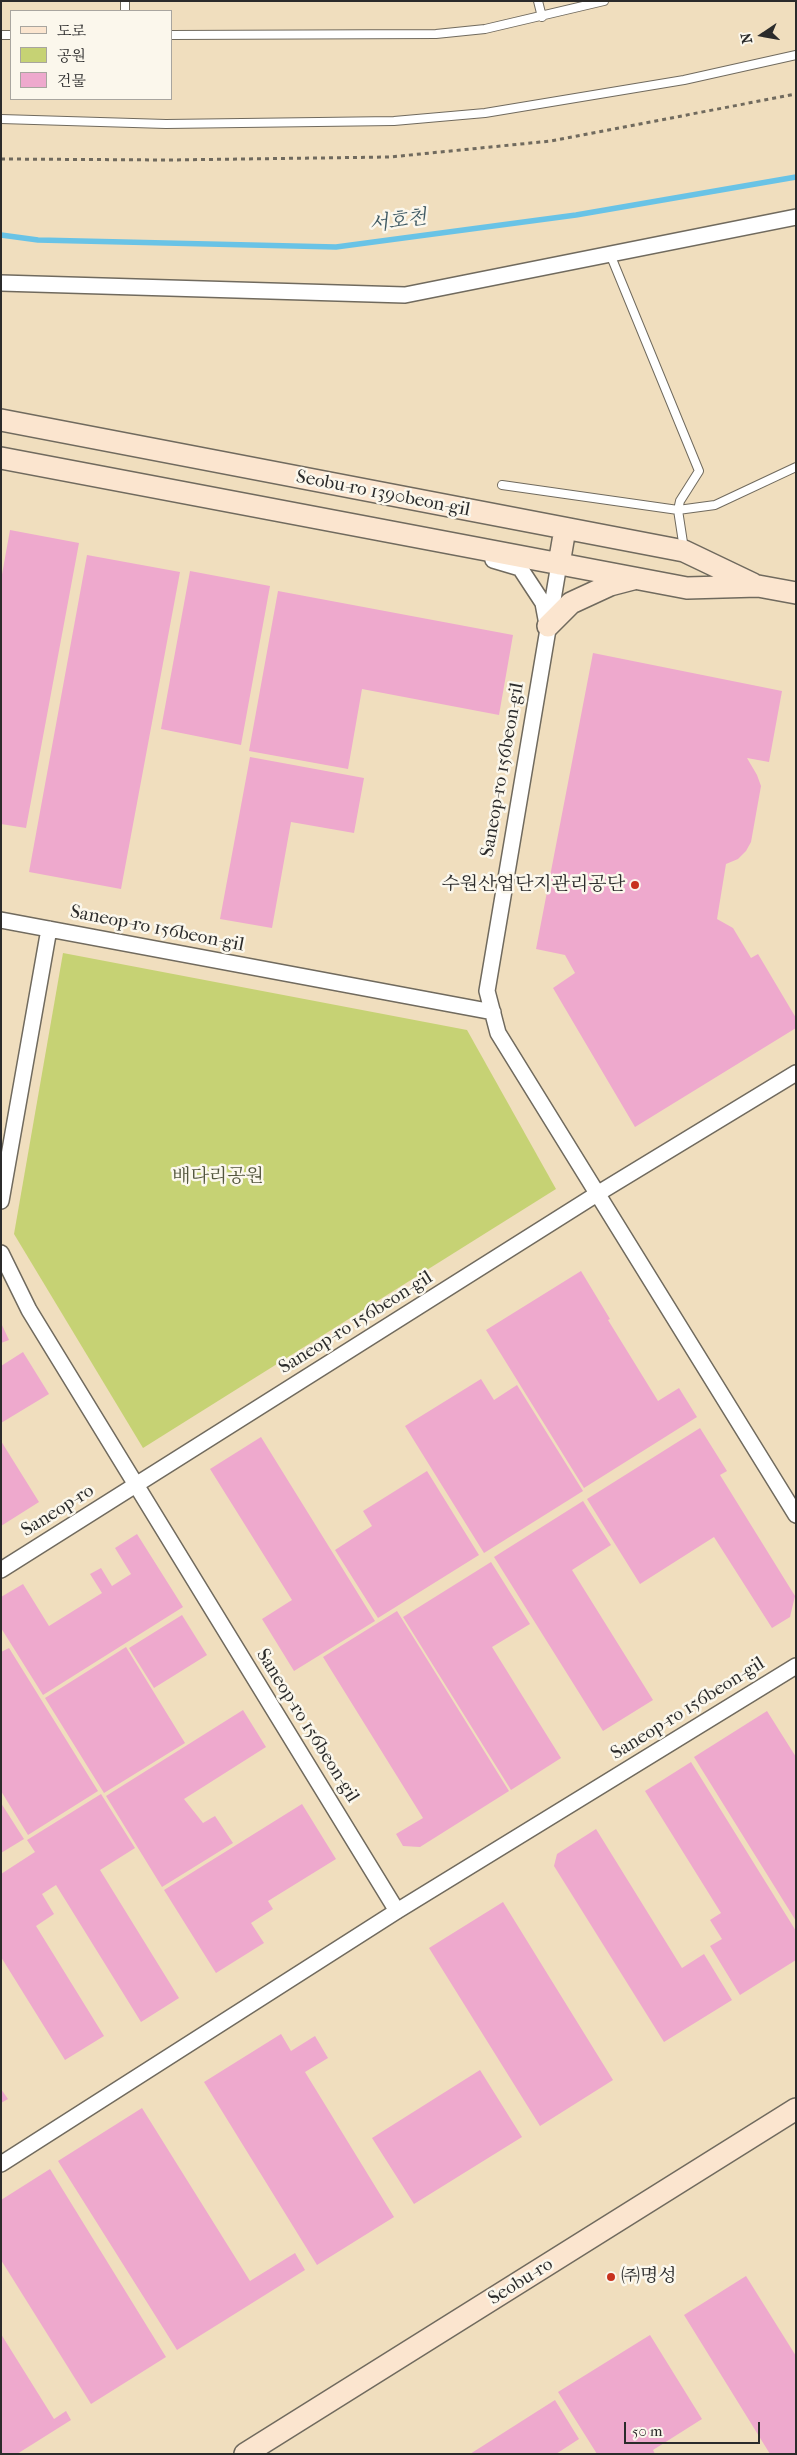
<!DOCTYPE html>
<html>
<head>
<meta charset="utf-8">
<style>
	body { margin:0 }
	#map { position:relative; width:797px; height:2455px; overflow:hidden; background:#f0debe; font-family:"IM FELL French Canon","Noto Serif KR",serif }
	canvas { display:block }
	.frame { position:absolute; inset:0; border:2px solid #2b2b2b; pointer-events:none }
	.legend { position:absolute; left:10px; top:10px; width:162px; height:90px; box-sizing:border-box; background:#fbf7ec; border:1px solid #a8a59f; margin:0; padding:6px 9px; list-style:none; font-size:15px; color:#2b2b2b }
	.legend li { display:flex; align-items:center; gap:10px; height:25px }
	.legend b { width:25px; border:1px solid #a8a59f }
	.north { position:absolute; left:737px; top:10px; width:50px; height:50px; -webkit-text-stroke:4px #fbf7ec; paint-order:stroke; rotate:258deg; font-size:14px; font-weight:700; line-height:20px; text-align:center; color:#2b2b2b }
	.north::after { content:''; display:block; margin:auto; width:18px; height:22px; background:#2b2b2b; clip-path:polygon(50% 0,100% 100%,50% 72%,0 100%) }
	.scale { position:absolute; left:624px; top:2422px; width:136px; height:22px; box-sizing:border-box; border:2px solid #2b2b2b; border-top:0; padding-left:6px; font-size:15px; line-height:18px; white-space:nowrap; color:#2b2b2b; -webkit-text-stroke:4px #fbf7ec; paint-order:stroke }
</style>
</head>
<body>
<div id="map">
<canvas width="797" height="2455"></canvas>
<div class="frame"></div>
<ul class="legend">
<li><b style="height:6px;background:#fbe5cf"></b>도로</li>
<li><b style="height:14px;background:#c6d274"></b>공원</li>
<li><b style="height:14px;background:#eea9cd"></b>건물</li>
</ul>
<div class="north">N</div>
<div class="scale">50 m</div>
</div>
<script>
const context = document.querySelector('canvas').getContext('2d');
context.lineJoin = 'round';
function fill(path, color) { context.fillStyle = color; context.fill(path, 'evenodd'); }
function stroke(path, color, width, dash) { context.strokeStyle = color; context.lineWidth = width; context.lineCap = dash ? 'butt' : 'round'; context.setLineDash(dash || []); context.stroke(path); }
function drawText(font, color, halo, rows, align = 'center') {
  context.font = font + ' "IM FELL French Canon","Noto Serif KR",serif'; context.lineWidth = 5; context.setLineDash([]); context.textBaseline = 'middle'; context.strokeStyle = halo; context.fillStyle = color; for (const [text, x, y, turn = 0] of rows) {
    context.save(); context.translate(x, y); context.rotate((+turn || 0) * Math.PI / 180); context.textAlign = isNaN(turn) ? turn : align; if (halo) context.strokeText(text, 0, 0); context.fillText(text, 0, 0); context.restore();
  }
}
fill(new Path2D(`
	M 63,953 L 467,1030 L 556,1189 L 143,1448 L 14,1234 Z`), '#c6d274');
stroke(new Path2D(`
	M 1,235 L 38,240 L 336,247 L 576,215 L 796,177`), '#69c3e6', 5.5);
fill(new Path2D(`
	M 10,530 L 79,543 L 26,828 L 1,824 L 1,580 Z
	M 87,555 L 180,572 L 121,889 L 29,872 Z
	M 190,571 L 270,586 L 241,745 L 161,729 Z
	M 278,591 L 513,635 L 499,715 L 362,689 L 348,769 L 249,751 Z
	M 593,653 L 782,691 L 769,762 L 747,758 L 757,775 L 761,786 L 751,842 L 746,851 L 738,859 L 726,864 L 717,919 L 733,928 L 751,958 L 758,954 L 796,1018 L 796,1028 L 635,1127 L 553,988 L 575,973 L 565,955 L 536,949 Z
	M 250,757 L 364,778 L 354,833 L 291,822 L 272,928 L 220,919 Z
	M 581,1271 L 610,1319 L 608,1320 L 658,1401 L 679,1388 L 697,1417 L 584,1488 L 486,1330 Z
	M 1,1323 L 9,1340 L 1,1343 Z
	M 23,1352 L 49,1394 L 1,1423 L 1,1366 Z
	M 481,1379 L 494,1400 L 517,1385 L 583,1491 L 484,1553 L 405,1426 Z
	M 700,1428 L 727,1471 L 720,1475 L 795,1596 L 790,1617 L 772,1628 L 714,1537 L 640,1584 L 587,1499 Z
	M 261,1437 L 375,1621 L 294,1671 L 262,1619 L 292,1600 L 210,1469 Z
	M 1,1441 L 39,1502 L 1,1526 Z
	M 427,1471 L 479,1555 L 378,1618 L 335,1550 L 372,1526 L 363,1511 Z
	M 583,1501 L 611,1545 L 572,1570 L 653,1700 L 603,1731 L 494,1557 Z
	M 137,1534 L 183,1607 L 43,1695 L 1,1628 L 1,1597 L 23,1584 L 49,1626 L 102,1593 L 90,1574 L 101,1568 L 112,1586 L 131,1574 L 115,1548 Z
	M 491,1562 L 530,1624 L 492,1647 L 561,1758 L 511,1790 L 403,1617 Z
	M 397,1611 L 509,1791 L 420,1847 L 403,1846 L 396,1834 L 423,1818 L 323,1657 Z
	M 182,1615 L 207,1655 L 154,1688 L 129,1648 Z
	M 126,1647 L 185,1743 L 104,1793 L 45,1698 Z
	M 9,1648 L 98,1791 L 28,1835 L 1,1791 L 1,1652 Z
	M 243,1710 L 266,1747 L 184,1799 L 203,1823 L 215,1816 L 233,1843 L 162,1887 L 106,1796 Z
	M 767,1711 L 796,1757 L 796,1921 L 694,1757 Z
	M 691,1762 L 796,1931 L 796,1960 L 740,1995 L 710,1946 L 722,1939 L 710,1920 L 721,1913 L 645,1791 Z
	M 101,1794 L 135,1848 L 100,1870 L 179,1998 L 141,2022 L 56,1885 L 42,1894 L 54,1914 L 36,1926 L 104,2036 L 65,2060 L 1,1957 L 1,1874 L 35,1852 L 27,1840 Z
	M 1,1803 L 24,1839 L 1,1853 Z
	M 302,1804 L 336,1859 L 268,1901 L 273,1909 L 251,1923 L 264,1943 L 216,1973 L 164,1890 Z
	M 596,1829 L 682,1968 L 704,1954 L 732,2000 L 664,2042 L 554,1866 L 557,1854 Z
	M 503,1902 L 613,2080 L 540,2126 L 429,1948 Z
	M 281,2034 L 291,2051 L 315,2036 L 328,2058 L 305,2072 L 394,2217 L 317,2265 L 204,2082 Z
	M 480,2070 L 522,2137 L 414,2204 L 372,2138 Z
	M 1,2089 L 8,2099 L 1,2103 Z
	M 142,2108 L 250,2281 L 295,2253 L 305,2270 L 177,2350 L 58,2161 Z
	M 50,2169 L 166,2357 L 91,2404 L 1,2260 L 1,2200 Z
	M 746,2276 L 796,2356 L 796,2454 L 770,2454 L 684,2315 Z
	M 1,2334 L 54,2419 L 66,2411 L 71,2420 L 17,2454 L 1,2454 Z
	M 650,2335 L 702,2419 L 653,2450 L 655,2454 L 597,2454 L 558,2392 Z
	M 555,2400 L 579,2439 L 556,2454 L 470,2454 Z`), '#eea9cd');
const lane = new Path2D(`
	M 538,1 L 542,17
	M 125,11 L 125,1
	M 1,35 L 11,35
	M 171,35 L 436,34 L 485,29 L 604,1
	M 1,119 L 166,124 L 394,121 L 485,113 L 684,80 L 796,55
	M 610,254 L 699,471 L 680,501 L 678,510 L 684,549
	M 502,485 L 678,510 L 715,505 L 796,467`);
const street = new Path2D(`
	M 1,283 L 405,295 L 796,217
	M 493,560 L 520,568 L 543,603 L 546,619
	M 559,564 L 487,991 L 498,1033 L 796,1515
	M 1,920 L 493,1012
	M 1,1201 L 49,929
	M 1,1253 L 29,1310 L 397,1911
	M 1,1570 L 597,1194 L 796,1073
	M 1,2164 L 397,1911 L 796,1666`);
const secondary = new Path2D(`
	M 1,420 L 684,551 L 753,584
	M 1,458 L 687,588 L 758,586 L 796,593
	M 559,564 L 565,529
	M 548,626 L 571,603 L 610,585 L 633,579
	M 245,2454 L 796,2109`);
stroke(lane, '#706a5e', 10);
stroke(street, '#706a5e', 18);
stroke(secondary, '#706a5e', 24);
stroke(new Path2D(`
	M 1,159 L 169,160 L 390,157 L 551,141 L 796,94`), '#706a5e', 3, [4, 4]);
stroke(lane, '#fff', 8);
stroke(street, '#fff', 15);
stroke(secondary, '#fbe5cf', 21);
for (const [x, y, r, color] of [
	[635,885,5,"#c8321e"],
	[611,2277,5,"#c8321e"]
]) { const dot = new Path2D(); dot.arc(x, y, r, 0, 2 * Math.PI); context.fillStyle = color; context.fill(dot); stroke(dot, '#fbf7ec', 2); }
drawText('19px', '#2b2b2b', '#fbf7ec', [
	["Seobu-ro 1390beon-gil",383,494,11],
	["Saneop-ro 156beon-gil",503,770,-80],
	["Saneop-ro 156beon-gil",157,929,11],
	["Saneop-ro 156beon-gil",356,1323,-32],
	["Saneop-ro",58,1511,-32],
	["Saneop-ro 156beon-gil",688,1709,-32],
	["Saneop-ro 156beon-gil",307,1726,58],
	["Seobu-ro",521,2282,-32]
]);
drawText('19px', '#2b2b2b', '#fbf7ec', [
	["수원산업단지관리공단",625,885],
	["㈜명성",621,2277,"left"]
], 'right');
drawText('19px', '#52553d', '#fbf7ec', [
	["배다리공원",218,1177]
]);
drawText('italic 20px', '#3e5963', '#fbf7ec', [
	["서호천",398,222,-8]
]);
</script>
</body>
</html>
